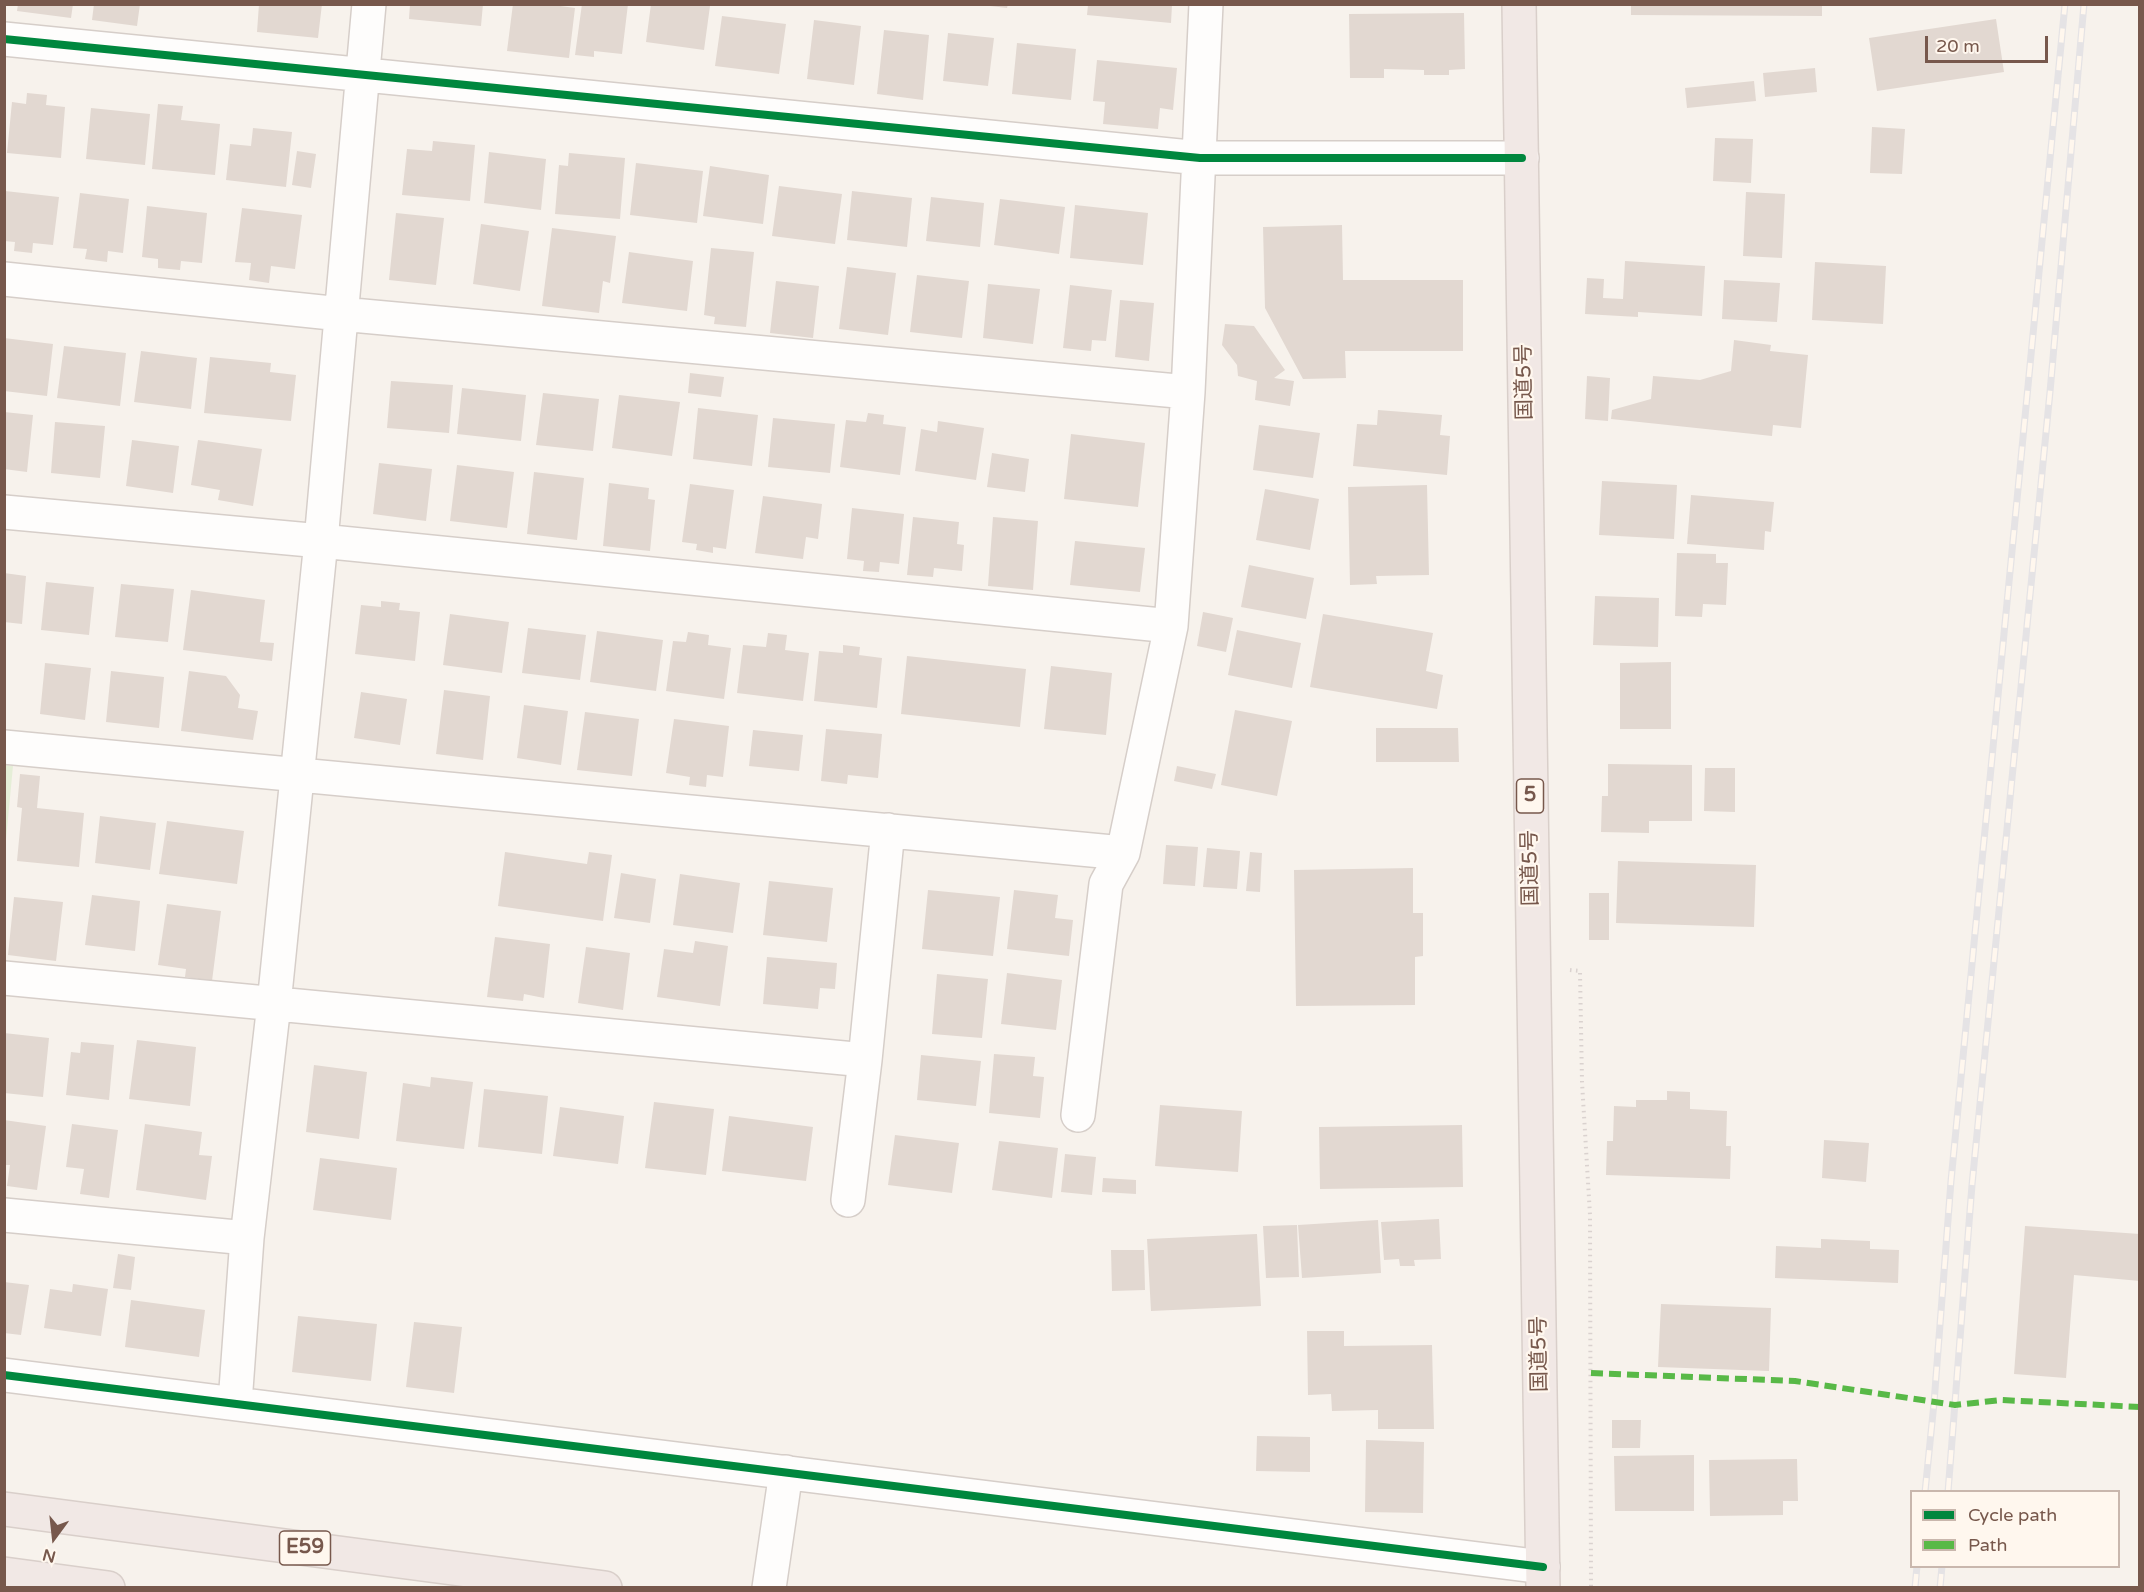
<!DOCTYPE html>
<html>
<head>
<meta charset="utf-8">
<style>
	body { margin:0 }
	#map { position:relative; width:2144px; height:1592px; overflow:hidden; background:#f7f2ec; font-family:"Varela Round",sans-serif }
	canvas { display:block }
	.frame { position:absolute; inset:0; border:6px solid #77584c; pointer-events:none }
	.legend { position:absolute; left:1910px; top:1490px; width:210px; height:78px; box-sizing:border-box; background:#fff7ee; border:2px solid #c9b7ad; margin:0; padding:8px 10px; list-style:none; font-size:18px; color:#77584c }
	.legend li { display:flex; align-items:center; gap:12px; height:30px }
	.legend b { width:30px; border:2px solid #c9b7ad }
	.north { position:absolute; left:24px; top:1508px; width:60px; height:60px; -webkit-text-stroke:4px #fff7ee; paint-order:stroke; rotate:195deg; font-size:16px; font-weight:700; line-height:24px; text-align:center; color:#77584c }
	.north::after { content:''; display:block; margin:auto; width:21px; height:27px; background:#77584c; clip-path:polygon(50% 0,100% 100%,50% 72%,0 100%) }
	.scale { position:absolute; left:1925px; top:36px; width:123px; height:27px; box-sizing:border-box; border:3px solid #77584c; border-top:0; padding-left:8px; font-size:18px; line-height:21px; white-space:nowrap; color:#77584c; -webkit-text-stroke:4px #fff7ee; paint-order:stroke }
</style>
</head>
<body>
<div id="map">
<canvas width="2144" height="1592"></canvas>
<div class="frame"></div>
<ul class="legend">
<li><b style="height:8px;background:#00873e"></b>Cycle path</li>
<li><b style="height:8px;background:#58b947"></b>Path</li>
</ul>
<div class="north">N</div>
<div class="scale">20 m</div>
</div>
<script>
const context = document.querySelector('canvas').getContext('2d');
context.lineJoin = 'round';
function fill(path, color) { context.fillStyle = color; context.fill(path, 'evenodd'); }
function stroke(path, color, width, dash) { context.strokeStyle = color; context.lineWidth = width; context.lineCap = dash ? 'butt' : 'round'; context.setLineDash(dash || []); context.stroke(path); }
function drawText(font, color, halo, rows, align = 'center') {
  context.font = font + ' "Varela Round","Noto Sans JP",sans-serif'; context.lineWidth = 4.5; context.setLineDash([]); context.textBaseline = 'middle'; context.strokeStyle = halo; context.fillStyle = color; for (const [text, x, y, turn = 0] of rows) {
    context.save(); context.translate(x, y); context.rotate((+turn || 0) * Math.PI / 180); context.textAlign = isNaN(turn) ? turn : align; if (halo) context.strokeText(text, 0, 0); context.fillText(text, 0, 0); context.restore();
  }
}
fill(new Path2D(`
	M 5,765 L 13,766 L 5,850 L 4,765 Z`), '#e5eed7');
fill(new Path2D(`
	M 18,4 L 73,4 L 71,18 L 17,11 Z
	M 94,4 L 140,4 L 137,26 L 92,20 Z
	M 259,4 L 322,4 L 318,38 L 257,32 Z
	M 410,4 L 483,4 L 481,26 L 409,19 Z
	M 513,4 L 546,4 L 575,8 L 569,58 L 507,51 Z
	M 582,4 L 628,4 L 622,54 L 594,51 L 594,57 L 575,55 Z
	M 651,4 L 710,6 L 704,50 L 646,42 Z
	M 990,4 L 1008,4 L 1007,8 L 990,6 Z
	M 1631,4 L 1822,4 L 1822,16 L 1631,15 Z
	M 1088,5 L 1172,5 L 1171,23 L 1087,15 Z
	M 1464,13 L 1465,69 L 1449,70 L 1449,75 L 1424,75 L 1424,70 L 1384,69 L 1384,78 L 1350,78 L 1349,14 Z
	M 722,16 L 786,24 L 779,74 L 715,66 Z
	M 1996,19 L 2004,72 L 1877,91 L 1869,38 Z
	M 814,20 L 861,26 L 854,85 L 807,79 Z
	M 884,30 L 929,35 L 923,100 L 877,94 Z
	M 948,33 L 994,38 L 988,86 L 943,81 Z
	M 1017,43 L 1076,49 L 1071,100 L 1012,94 Z
	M 1097,60 L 1177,68 L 1173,110 L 1160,108 L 1158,129 L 1103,124 L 1105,102 L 1093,101 Z
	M 1815,68 L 1817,92 L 1765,97 L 1763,73 Z
	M 1754,81 L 1756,101 L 1687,108 L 1685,88 Z
	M 27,93 L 47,95 L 46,105 L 65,107 L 61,158 L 7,153 L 12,102 L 26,104 Z
	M 158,104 L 183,106 L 181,120 L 220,124 L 215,175 L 152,169 Z
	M 91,108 L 150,114 L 145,165 L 86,159 Z
	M 1872,127 L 1905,129 L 1902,174 L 1870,173 Z
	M 253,128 L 292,132 L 286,187 L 226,180 L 230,144 L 251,146 Z
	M 1715,138 L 1753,139 L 1751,183 L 1713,181 Z
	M 433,141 L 475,145 L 470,201 L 402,195 L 407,149 L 432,151 Z
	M 297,151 L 316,154 L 311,188 L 292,185 Z
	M 489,152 L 546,159 L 541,210 L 484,203 Z
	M 569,153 L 625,158 L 620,219 L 555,214 L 559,165 L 568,166 Z
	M 636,163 L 703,171 L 697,223 L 630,215 Z
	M 710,166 L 769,175 L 763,224 L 703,216 Z
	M 779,186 L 842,194 L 835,244 L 772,236 Z
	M 5,191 L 59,197 L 53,245 L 33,243 L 32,253 L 14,251 L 15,242 L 4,241 Z
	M 852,191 L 912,198 L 907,247 L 847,240 Z
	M 1746,192 L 1785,194 L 1782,258 L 1743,256 Z
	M 80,193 L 129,199 L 123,253 L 108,251 L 107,262 L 85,259 L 87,249 L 73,248 Z
	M 931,197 L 984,203 L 980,247 L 926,241 Z
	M 1000,199 L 1065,207 L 1059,254 L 994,245 Z
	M 1075,205 L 1148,213 L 1143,265 L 1070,258 Z
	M 147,206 L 207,213 L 202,263 L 181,261 L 180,270 L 158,268 L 158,259 L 142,257 Z
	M 242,208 L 302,215 L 295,269 L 271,266 L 269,283 L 249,280 L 251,263 L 235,262 Z
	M 396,213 L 444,218 L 436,285 L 389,280 Z
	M 481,224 L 529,231 L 520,291 L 473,284 Z
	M 1342,225 L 1343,280 L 1463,280 L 1463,351 L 1345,351 L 1346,378 L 1303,379 L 1265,308 L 1263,227 Z
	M 552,228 L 616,236 L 610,283 L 603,281 L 599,313 L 542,306 Z
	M 711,248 L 754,252 L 746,327 L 714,324 L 715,317 L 704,315 Z
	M 629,252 L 693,261 L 687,311 L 622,303 Z
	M 1625,261 L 1705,266 L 1702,316 L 1638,312 L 1638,317 L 1585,314 L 1587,278 L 1604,279 L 1603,298 L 1623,299 Z
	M 1815,262 L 1886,266 L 1883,324 L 1812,320 Z
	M 847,267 L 896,273 L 888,335 L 839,329 Z
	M 917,275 L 969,281 L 962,338 L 910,332 Z
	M 1724,280 L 1780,283 L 1777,322 L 1722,319 Z
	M 776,281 L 819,286 L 813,338 L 770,333 Z
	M 988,284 L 1040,289 L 1033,344 L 983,338 Z
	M 1070,285 L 1112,290 L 1106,341 L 1092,340 L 1091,351 L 1063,348 Z
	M 1120,300 L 1154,303 L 1149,361 L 1115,357 Z
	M 1225,324 L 1254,326 L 1285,370 L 1274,378 L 1294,381 L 1290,406 L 1255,400 L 1257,381 L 1238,376 L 1237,365 L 1222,345 Z
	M 4,338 L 53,344 L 47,396 L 4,391 Z
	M 1734,340 L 1771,345 L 1770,351 L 1808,355 L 1801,428 L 1773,425 L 1772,436 L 1611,419 L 1612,410 L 1651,399 L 1653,376 L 1700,380 L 1731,371 Z
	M 64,346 L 126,353 L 120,406 L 57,398 Z
	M 141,351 L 197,358 L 191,409 L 134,402 Z
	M 210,357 L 271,363 L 270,372 L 296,375 L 291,421 L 204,413 Z
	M 690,373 L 724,377 L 721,397 L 688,393 Z
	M 1587,376 L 1610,378 L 1608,421 L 1585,419 Z
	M 391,381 L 453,385 L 449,433 L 387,428 Z
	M 462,388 L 526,395 L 521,441 L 457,434 Z
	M 543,393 L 599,399 L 593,451 L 536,445 Z
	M 619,395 L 680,402 L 672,456 L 612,448 Z
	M 698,408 L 758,415 L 752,466 L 693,459 Z
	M 1378,410 L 1442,415 L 1440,435 L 1450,436 L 1447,475 L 1353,466 L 1357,424 L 1377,425 Z
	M 4,412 L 33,415 L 27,472 L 4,469 Z
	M 868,413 L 884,415 L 883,424 L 906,427 L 900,475 L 840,467 L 846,420 L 866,422 Z
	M 773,418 L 835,424 L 830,473 L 768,467 Z
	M 938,421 L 984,428 L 976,480 L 915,471 L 921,429 L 937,432 Z
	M 55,422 L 105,426 L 100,478 L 51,473 Z
	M 1259,425 L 1320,433 L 1313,478 L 1253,470 Z
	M 1071,434 L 1145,443 L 1138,507 L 1064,499 Z
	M 132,440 L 179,446 L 173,493 L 126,486 Z
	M 198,440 L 262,449 L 253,506 L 218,500 L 220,490 L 191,485 Z
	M 992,453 L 1029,459 L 1025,492 L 987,487 Z
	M 379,463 L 432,469 L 426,521 L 373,514 Z
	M 457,465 L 514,472 L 507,528 L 450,521 Z
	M 534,472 L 584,478 L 577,540 L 527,534 Z
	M 1602,481 L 1677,485 L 1674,539 L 1599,535 Z
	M 609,483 L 649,488 L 648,499 L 655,500 L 650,551 L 603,546 Z
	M 690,484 L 734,490 L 726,549 L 713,547 L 713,553 L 696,550 L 697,544 L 682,542 Z
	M 1427,485 L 1429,575 L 1376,576 L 1377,584 L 1350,585 L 1348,487 Z
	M 1265,489 L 1319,499 L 1310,550 L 1256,540 Z
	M 1691,495 L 1774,502 L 1771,532 L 1765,531 L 1764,550 L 1687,544 Z
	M 763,496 L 822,504 L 818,539 L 806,537 L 803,559 L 755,553 Z
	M 852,508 L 904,514 L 899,564 L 880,562 L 879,572 L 863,571 L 864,561 L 847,559 Z
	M 913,517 L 959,522 L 957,544 L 964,545 L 962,571 L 934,568 L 933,577 L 907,575 Z
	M 993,517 L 1038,521 L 1033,590 L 988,586 Z
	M 1075,541 L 1145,548 L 1140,592 L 1070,585 Z
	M 1677,553 L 1716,554 L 1716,563 L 1728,563 L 1726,605 L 1703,604 L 1702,617 L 1675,616 Z
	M 1249,565 L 1314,578 L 1306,619 L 1241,607 Z
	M 4,573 L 26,576 L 22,624 L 4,622 Z
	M 46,582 L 94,587 L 89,635 L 41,630 Z
	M 121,584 L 174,589 L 168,642 L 115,637 Z
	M 191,590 L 265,600 L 260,642 L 274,643 L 272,661 L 183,650 Z
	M 1595,596 L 1659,598 L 1658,647 L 1593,645 Z
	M 381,601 L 400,603 L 399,610 L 420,612 L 415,661 L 355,654 L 361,605 L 381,607 Z
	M 1203,612 L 1233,618 L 1226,652 L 1197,646 Z
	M 450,614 L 509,622 L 502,673 L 443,665 Z
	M 1323,614 L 1433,633 L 1426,671 L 1443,675 L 1437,709 L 1310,687 Z
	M 528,628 L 586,635 L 580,680 L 522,673 Z
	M 1237,630 L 1301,643 L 1292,688 L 1228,675 Z
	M 597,631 L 663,640 L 656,691 L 590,682 Z
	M 688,632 L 709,635 L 708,645 L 731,648 L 724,699 L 666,691 L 673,641 L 686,642 Z
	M 768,633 L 787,635 L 785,650 L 809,653 L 803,701 L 737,693 L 743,645 L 766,647 Z
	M 843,645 L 860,647 L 859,655 L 882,658 L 877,708 L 814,701 L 819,651 L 843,653 Z
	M 907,656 L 1026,669 L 1020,727 L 901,714 Z
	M 1671,662 L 1671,729 L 1620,729 L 1620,663 Z
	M 45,663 L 91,668 L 85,720 L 40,714 Z
	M 1051,666 L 1112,673 L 1106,735 L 1044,729 Z
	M 111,671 L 164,677 L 159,728 L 106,722 Z
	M 189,671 L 226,676 L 240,695 L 238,708 L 258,711 L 253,740 L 181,731 Z
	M 444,690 L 490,696 L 483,760 L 436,754 Z
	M 361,692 L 407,699 L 400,745 L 354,738 Z
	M 524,705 L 568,711 L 561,765 L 517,758 Z
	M 1235,710 L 1292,721 L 1277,796 L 1221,785 Z
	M 585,712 L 639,719 L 632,776 L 577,770 Z
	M 674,719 L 729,726 L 723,777 L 707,775 L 706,787 L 689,785 L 690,777 L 666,773 Z
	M 1376,728 L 1458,728 L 1459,762 L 1376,762 Z
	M 826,729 L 882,734 L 878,778 L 848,775 L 847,784 L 821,781 Z
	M 753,730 L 803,735 L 799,771 L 749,766 Z
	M 1608,764 L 1692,765 L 1692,821 L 1649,821 L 1649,833 L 1601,832 L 1602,796 L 1608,796 Z
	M 1177,766 L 1216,774 L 1212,789 L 1174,781 Z
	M 1705,768 L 1735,768 L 1735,812 L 1704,811 Z
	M 20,774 L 40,776 L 37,808 L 84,813 L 79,867 L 17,861 L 22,808 L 17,807 Z
	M 100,816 L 156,823 L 150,870 L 95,863 Z
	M 167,821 L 244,831 L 237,884 L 159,874 Z
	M 1166,845 L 1198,847 L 1195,886 L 1163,884 Z
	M 1207,848 L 1240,851 L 1237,889 L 1203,887 Z
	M 505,852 L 587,864 L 589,852 L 612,855 L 603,921 L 498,906 Z
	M 1250,852 L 1262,853 L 1260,892 L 1246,891 Z
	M 1618,861 L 1756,865 L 1754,927 L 1616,923 Z
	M 1413,868 L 1413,913 L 1423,913 L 1423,956 L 1415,957 L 1415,1005 L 1296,1006 L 1294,870 Z
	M 621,873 L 656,879 L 650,923 L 614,918 Z
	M 680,874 L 740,883 L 733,933 L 673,925 Z
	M 769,881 L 833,888 L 827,942 L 763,935 Z
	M 928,890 L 1000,897 L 993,956 L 922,949 Z
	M 1014,890 L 1058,895 L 1055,918 L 1073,920 L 1069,956 L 1007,949 Z
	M 1589,893 L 1609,893 L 1609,940 L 1589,940 Z
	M 92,895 L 140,901 L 135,951 L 85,945 Z
	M 14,897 L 63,902 L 56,961 L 8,955 Z
	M 167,904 L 221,911 L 212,981 L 185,977 L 186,969 L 158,965 Z
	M 495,937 L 550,944 L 544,998 L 524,994 L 523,1001 L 487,997 Z
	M 695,941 L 728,946 L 720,1006 L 657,997 L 664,949 L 693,953 Z
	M 586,947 L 630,953 L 623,1010 L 578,1003 Z
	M 767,957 L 837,963 L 835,989 L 820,988 L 818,1009 L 763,1004 Z
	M 1007,973 L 1062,980 L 1056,1030 L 1001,1024 Z
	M 937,974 L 988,979 L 982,1038 L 932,1034 Z
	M 4,1033 L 49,1038 L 43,1097 L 4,1093 Z
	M 137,1040 L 196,1047 L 190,1106 L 129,1099 Z
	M 81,1042 L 114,1045 L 109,1100 L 66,1095 L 71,1052 L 80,1053 Z
	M 994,1054 L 1035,1057 L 1033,1076 L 1044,1077 L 1040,1118 L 989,1113 Z
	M 921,1055 L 981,1061 L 976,1106 L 917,1100 Z
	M 314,1065 L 367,1072 L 359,1139 L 306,1132 Z
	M 431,1077 L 473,1082 L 464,1149 L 396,1141 L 403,1083 L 430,1087 Z
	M 484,1089 L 548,1096 L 542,1154 L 478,1147 Z
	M 1667,1091 L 1690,1092 L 1690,1109 L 1727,1111 L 1726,1146 L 1731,1146 L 1730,1179 L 1606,1175 L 1607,1141 L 1613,1141 L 1614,1106 L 1636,1107 L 1636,1100 L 1667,1100 Z
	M 654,1102 L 714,1109 L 706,1175 L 645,1168 Z
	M 1160,1105 L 1242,1111 L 1238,1172 L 1155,1166 Z
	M 560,1107 L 624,1116 L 618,1164 L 553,1156 Z
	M 729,1116 L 813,1127 L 806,1181 L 722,1171 Z
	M 4,1120 L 46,1126 L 37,1190 L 7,1186 L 10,1165 L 4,1165 Z
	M 72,1124 L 118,1130 L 109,1198 L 80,1194 L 84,1169 L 66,1167 Z
	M 145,1124 L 202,1132 L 199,1155 L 212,1156 L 206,1200 L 136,1190 Z
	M 1462,1125 L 1463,1187 L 1320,1189 L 1319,1127 Z
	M 895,1135 L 959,1143 L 952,1193 L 888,1185 Z
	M 1824,1140 L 1869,1143 L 1866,1182 L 1822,1178 Z
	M 999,1141 L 1058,1148 L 1052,1198 L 992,1190 Z
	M 1065,1154 L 1096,1157 L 1092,1195 L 1061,1192 Z
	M 320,1158 L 397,1168 L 391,1220 L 313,1210 Z
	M 1103,1178 L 1136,1180 L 1136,1194 L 1102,1192 Z
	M 1439,1219 L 1441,1259 L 1414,1260 L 1415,1266 L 1400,1266 L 1399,1259 L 1384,1260 L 1381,1222 Z
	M 1378,1220 L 1381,1273 L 1302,1278 L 1298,1225 Z
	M 1297,1225 L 1299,1277 L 1266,1278 L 1263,1226 Z
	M 2025,1226 L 2140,1234 L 2140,1281 L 2074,1275 L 2066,1378 L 2014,1374 Z
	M 1257,1234 L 1261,1306 L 1151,1311 L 1147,1239 Z
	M 1821,1239 L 1870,1241 L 1870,1249 L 1899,1250 L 1898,1283 L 1775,1278 L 1776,1246 L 1821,1248 Z
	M 1111,1250 L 1144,1250 L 1145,1290 L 1112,1291 Z
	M 118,1254 L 135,1257 L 131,1290 L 113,1288 Z
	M 4,1282 L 29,1285 L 21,1335 L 4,1333 Z
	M 73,1284 L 108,1289 L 101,1336 L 44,1328 L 50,1289 L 72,1292 Z
	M 131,1300 L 205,1310 L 199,1357 L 125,1347 Z
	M 1661,1304 L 1771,1308 L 1769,1371 L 1658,1367 Z
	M 298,1316 L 377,1324 L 371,1381 L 292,1372 Z
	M 414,1322 L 462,1327 L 454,1393 L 406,1387 Z
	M 1307,1331 L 1344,1331 L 1344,1346 L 1432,1345 L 1434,1429 L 1378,1429 L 1378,1410 L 1332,1411 L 1331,1394 L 1308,1395 Z
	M 1612,1420 L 1641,1420 L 1640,1448 L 1612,1448 Z
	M 1257,1436 L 1310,1437 L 1310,1472 L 1256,1471 Z
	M 1366,1440 L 1424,1442 L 1423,1513 L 1365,1512 Z
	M 1694,1455 L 1694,1511 L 1615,1511 L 1614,1456 Z
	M 1797,1459 L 1798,1501 L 1783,1501 L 1783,1515 L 1710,1516 L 1709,1460 Z`), '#e2d8d1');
const minor = new Path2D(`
	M 4,39 L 1200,158 L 1522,158
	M 4,279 L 341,314 L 1188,392
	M 4,512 L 321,541 L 1171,626
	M 4,747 L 1123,853
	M 4,978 L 865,1060 L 888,830
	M 1078,1115 L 1106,884 L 1123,853 L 1171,626 L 1188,392 L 1206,4
	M 848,1200 L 865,1060
	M 4,1215 L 247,1238
	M 4,1375 L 1543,1567
	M 235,1403 L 247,1238 L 274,1004 L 321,541 L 369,4
	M 769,1588 L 786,1472`);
const highway = new Path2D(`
	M 1519,4 L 1543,1588
	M 4,1509 L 605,1588
	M 4,1574 L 108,1588`);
stroke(minor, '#d6cec9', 36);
stroke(highway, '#d9cfca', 36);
stroke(new Path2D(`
	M 1570,970 L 1580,971 L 1582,1082 L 1590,1215 L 1591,1588`), '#dad2cf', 4, [1.5, 4.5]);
stroke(minor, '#fefdfc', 33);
stroke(highway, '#f1e8e5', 33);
const rail = new Path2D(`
	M 1925,1492 L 1934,1403 L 1951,1181 L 2065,4
	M 1948,1492 L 1972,1185 L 2050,392 L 2084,4
	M 1915,1588 L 1917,1566
	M 1940,1588 L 1942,1566`);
stroke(rail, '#e5e3e5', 7);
stroke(rail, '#fff7ee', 4.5, [14]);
stroke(new Path2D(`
	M 1591,1373 L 1795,1381 L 1955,1405 L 2001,1400 L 2140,1407`), '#58b947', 6, [12, 6]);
stroke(new Path2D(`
	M 4,39 L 1200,158 L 1522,158
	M 4,1375 L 1543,1567`), '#00873e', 8);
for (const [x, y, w] of [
	[1530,796,27],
	[305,1548,51]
]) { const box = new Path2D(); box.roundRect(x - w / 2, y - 17, w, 34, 4.5); context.fillStyle = '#fff7ee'; context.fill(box); stroke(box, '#77584c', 1.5); }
drawText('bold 20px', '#77584c', null, [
	["5",1530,796],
	["E59",305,1548]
]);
drawText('21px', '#77584c', '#fff7ee', [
	["国道5号",1525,382,-91],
	["国道5号",1531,868,-91],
	["国道5号",1540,1354,-91]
]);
</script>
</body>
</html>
